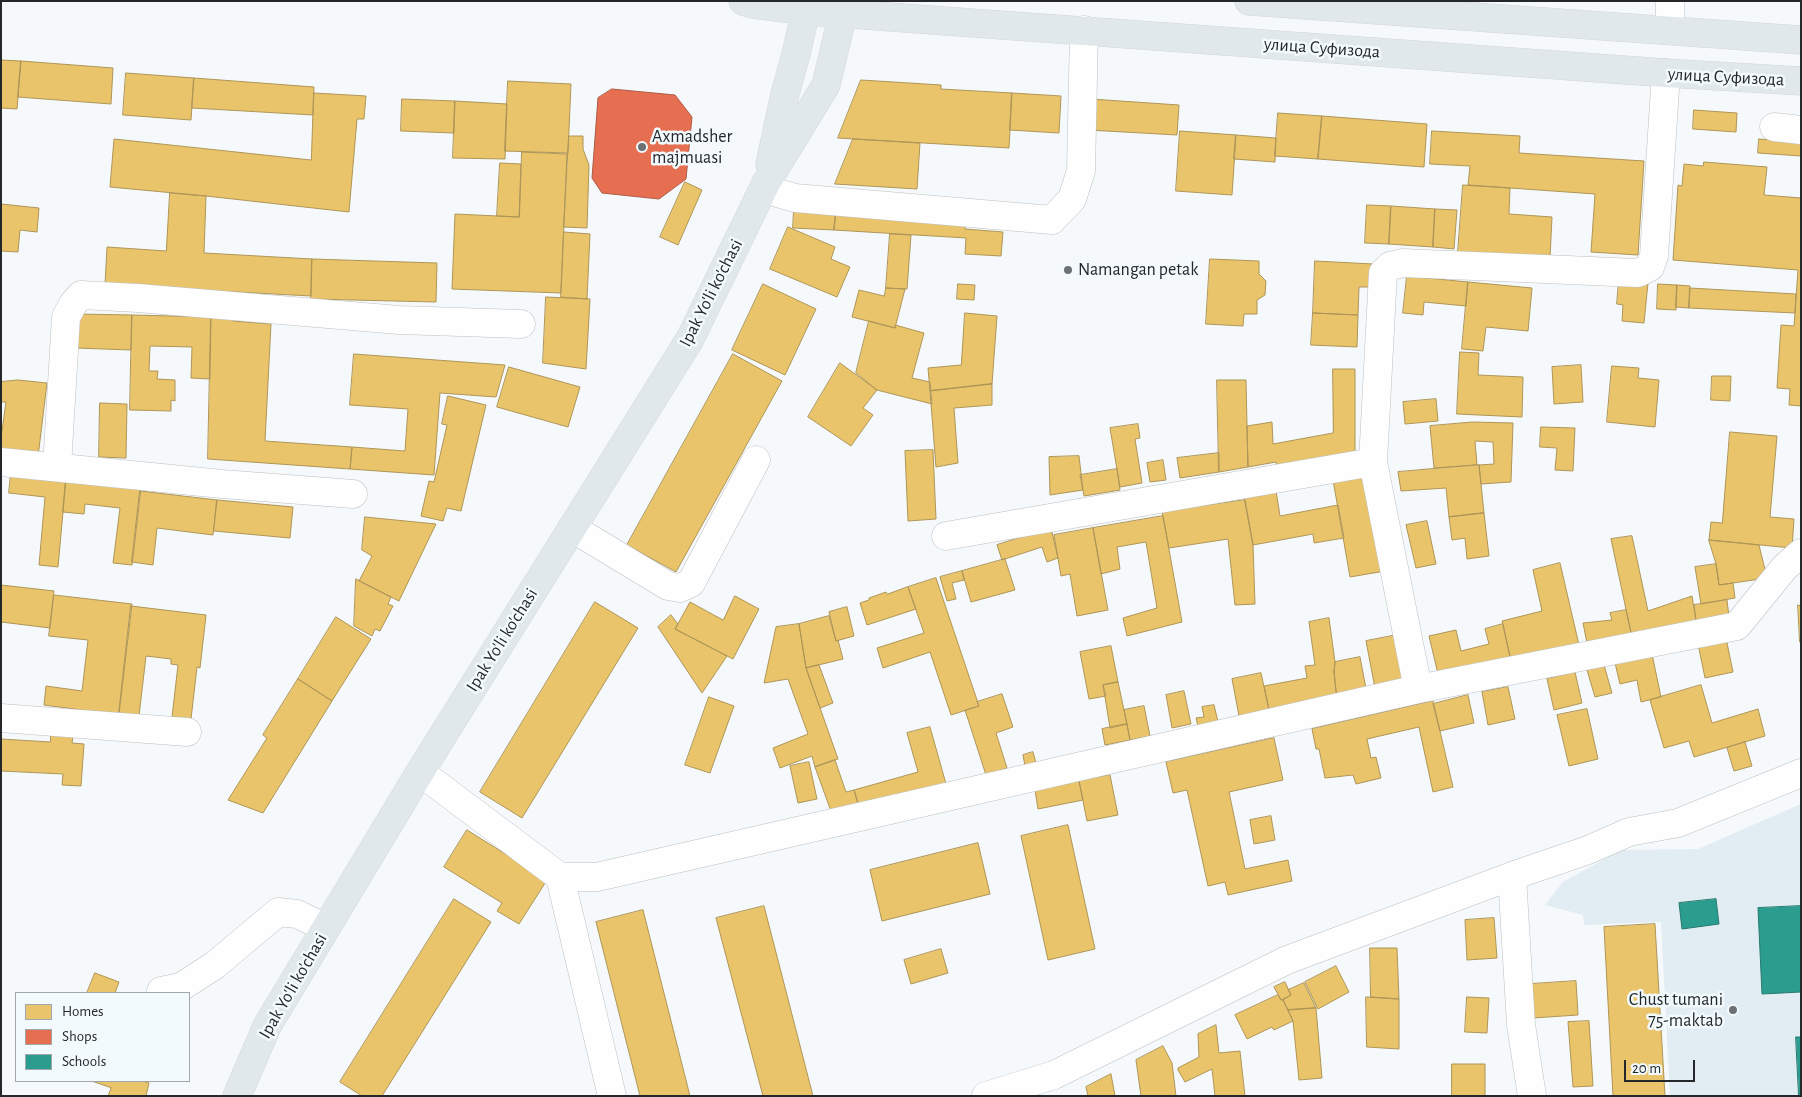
<!DOCTYPE html>
<html>
<head>
<meta charset="utf-8">
<style>
	body { margin:0 }
	#map { position:relative; width:1802px; height:1097px; overflow:hidden; background:#f5f9fb; font-family:"Alegreya Sans",sans-serif }
	canvas { display:block }
	.frame { position:absolute; inset:0; border:2px solid #24282a; pointer-events:none }
	.legend { position:absolute; left:15px; top:992px; width:175px; height:90px; box-sizing:border-box; background:#f2fafe; border:1px solid #a0a6a9; margin:0; padding:6px 9px; list-style:none; font-size:15px; color:#24282a }
	.legend li { display:flex; align-items:center; gap:10px; height:25px }
	.legend b { width:25px; border:1px solid #a0a6a9 }
	.scale { position:absolute; left:1624px; top:1060px; width:71px; height:22px; box-sizing:border-box; border:2px solid #24282a; border-top:0; padding-left:6px; font-size:15px; line-height:18px; white-space:nowrap; color:#24282a; -webkit-text-stroke:4px #f2fafe; paint-order:stroke }
</style>
</head>
<body>
<div id="map">
<canvas width="1802" height="1097"></canvas>
<div class="frame"></div>
<ul class="legend">
<li><b style="height:14px;background:#e9c46a"></b>Homes</li>
<li><b style="height:14px;background:#e76f51"></b>Shops</li>
<li><b style="height:14px;background:#2a9d8f"></b>Schools</li>
</ul>
<div class="scale">20 m</div>
</div>
<script>
const context = document.querySelector('canvas').getContext('2d');
context.lineJoin = 'round';
function fill(path, color) { context.fillStyle = color; context.fill(path, 'evenodd'); }
function stroke(path, color, width, dash) { context.strokeStyle = color; context.lineWidth = width; context.lineCap = dash ? 'butt' : 'round'; context.setLineDash(dash || []); context.stroke(path); }
function drawText(font, color, halo, rows, align = 'center') {
  context.font = font + ' "Alegreya Sans",sans-serif'; context.lineWidth = 5; context.setLineDash([]); context.textBaseline = 'middle'; context.strokeStyle = halo; context.fillStyle = color; for (const [text, x, y, turn = 0] of rows) {
    context.save(); context.translate(x, y); context.rotate((+turn || 0) * Math.PI / 180); context.textAlign = isNaN(turn) ? turn : align; if (halo) context.strokeText(text, 0, 0); context.fillText(text, 0, 0); context.restore();
  }
}
fill(new Path2D(`
	M 1801,804 L 1801,1096 L 1670,1096 L 1661,922 L 1584,925 L 1583,915 L 1545,905 L 1563,882 L 1621,850 L 1698,849 Z`), '#e1edf3');
const homes = new Path2D(`
	M 1,60 L 21,61 L 17,109 L 1,108 Z
	M 21,61 L 113,68 L 111,104 L 18,97 Z
	M 126,73 L 194,78 L 191,120 L 123,115 Z
	M 194,78 L 314,87 L 313,115 L 192,108 Z
	M 861,80 L 941,85 L 941,89 L 1012,93 L 1009,148 L 838,138 Z
	M 508,81 L 571,84 L 568,153 L 505,151 Z
	M 314,93 L 366,96 L 364,119 L 357,119 L 349,212 L 206,196 L 110,187 L 114,139 L 311,160 Z
	M 1012,93 L 1061,96 L 1059,133 L 1010,130 Z
	M 402,99 L 455,101 L 454,133 L 401,131 Z
	M 1091,99 L 1179,105 L 1177,135 L 1088,130 Z
	M 455,101 L 507,104 L 505,159 L 453,158 Z
	M 1694,110 L 1737,113 L 1736,132 L 1693,129 Z
	M 1278,113 L 1322,116 L 1318,159 L 1275,156 Z
	M 1322,116 L 1427,124 L 1424,167 L 1318,159 Z
	M 1180,131 L 1236,135 L 1232,195 L 1176,191 Z
	M 1432,131 L 1520,136 L 1519,153 L 1644,161 L 1638,255 L 1591,252 L 1595,194 L 1468,185 L 1470,166 L 1430,164 Z
	M 1236,135 L 1276,138 L 1275,162 L 1234,159 Z
	M 569,136 L 583,136 L 583,149 L 589,165 L 587,228 L 564,227 Z
	M 853,139 L 920,143 L 917,189 L 835,184 Z
	M 1759,139 L 1801,142 L 1801,156 L 1758,153 Z
	M 522,152 L 567,154 L 561,293 L 452,289 L 455,214 L 519,217 Z
	M 1704,162 L 1767,167 L 1764,195 L 1801,198 L 1801,406 L 1789,405 L 1790,389 L 1777,388 L 1781,325 L 1794,326 L 1798,270 L 1673,260 L 1678,185 L 1682,186 L 1684,164 L 1703,166 Z
	M 500,163 L 521,164 L 519,217 L 497,216 Z
	M 685,182 L 702,190 L 678,245 L 660,237 Z
	M 1463,185 L 1510,188 L 1509,214 L 1552,217 L 1550,258 L 1458,252 Z
	M 170,193 L 206,196 L 204,253 L 312,259 L 311,296 L 105,285 L 107,247 L 166,251 Z
	M 1,204 L 39,208 L 37,232 L 20,230 L 18,252 L 1,251 Z
	M 1367,205 L 1391,206 L 1389,244 L 1365,243 Z
	M 1391,206 L 1435,209 L 1433,247 L 1389,244 Z
	M 1435,209 L 1457,210 L 1454,249 L 1433,247 Z
	M 794,210 L 836,212 L 834,230 L 793,228 Z
	M 836,212 L 966,221 L 965,229 L 1003,232 L 1001,256 L 965,254 L 966,238 L 834,230 Z
	M 788,227 L 835,247 L 831,259 L 850,267 L 837,297 L 770,269 Z
	M 564,232 L 590,234 L 587,299 L 561,297 Z
	M 890,234 L 911,235 L 907,289 L 886,288 Z
	M 312,259 L 437,263 L 436,302 L 311,299 Z
	M 1210,259 L 1259,261 L 1259,274 L 1266,281 L 1265,295 L 1257,300 L 1257,314 L 1244,314 L 1243,326 L 1206,324 Z
	M 1315,261 L 1373,264 L 1372,287 L 1359,287 L 1358,315 L 1313,313 Z
	M 1407,276 L 1468,282 L 1466,306 L 1424,302 L 1423,315 L 1403,313 Z
	M 1619,281 L 1648,283 L 1644,323 L 1622,321 L 1623,305 L 1617,304 Z
	M 1468,282 L 1532,288 L 1528,331 L 1486,327 L 1483,351 L 1462,349 Z
	M 763,284 L 816,309 L 785,375 L 732,350 Z
	M 958,284 L 975,285 L 974,300 L 957,299 Z
	M 1658,284 L 1677,285 L 1676,310 L 1657,309 Z
	M 1677,285 L 1690,286 L 1689,308 L 1676,307 Z
	M 886,288 L 905,289 L 895,328 L 852,317 L 859,290 L 884,296 Z
	M 1690,288 L 1796,294 L 1795,313 L 1689,308 Z
	M 546,297 L 590,299 L 586,369 L 543,363 Z
	M 965,313 L 997,316 L 992,384 L 930,391 L 928,368 L 961,365 Z
	M 1313,313 L 1358,315 L 1357,347 L 1311,345 Z
	M 77,314 L 132,315 L 131,350 L 76,348 Z
	M 132,315 L 211,317 L 210,379 L 191,378 L 192,347 L 150,346 L 149,371 L 158,371 L 157,379 L 175,380 L 175,401 L 171,400 L 171,411 L 130,410 Z
	M 211,317 L 233,318 L 233,321 L 271,324 L 265,441 L 352,447 L 350,469 L 208,459 Z
	M 869,321 L 895,328 L 895,325 L 924,333 L 912,378 L 930,382 L 932,404 L 877,390 L 856,373 Z
	M 1460,352 L 1479,353 L 1478,375 L 1523,377 L 1522,417 L 1457,414 Z
	M 354,354 L 505,365 L 496,397 L 440,393 L 434,475 L 350,469 L 352,447 L 405,451 L 408,409 L 350,405 Z
	M 733,354 L 782,381 L 676,572 L 627,545 Z
	M 840,363 L 877,390 L 863,408 L 873,415 L 851,446 L 808,417 Z
	M 1581,365 L 1583,402 L 1554,404 L 1552,367 Z
	M 1612,366 L 1639,368 L 1638,378 L 1659,380 L 1655,427 L 1607,422 Z
	M 509,367 L 580,387 L 568,427 L 497,407 Z
	M 1333,369 L 1355,369 L 1355,452 L 1277,466 L 1276,462 L 1248,467 L 1247,426 L 1272,422 L 1273,444 L 1333,433 Z
	M 1712,376 L 1731,376 L 1730,401 L 1711,400 Z
	M 18,380 L 47,383 L 38,457 L 1,452 L 1,438 L 6,402 L 1,402 L 1,382 Z
	M 1217,380 L 1246,380 L 1247,426 L 1248,467 L 1219,472 Z
	M 992,384 L 992,405 L 954,408 L 958,463 L 936,467 L 930,391 Z
	M 448,396 L 486,405 L 461,511 L 447,508 L 443,521 L 421,516 L 429,481 L 434,482 L 447,425 L 442,424 Z
	M 1436,399 L 1438,421 L 1405,424 L 1403,402 Z
	M 100,403 L 127,404 L 126,458 L 99,457 Z
	M 1473,422 L 1513,423 L 1511,482 L 1481,484 L 1479,465 L 1494,464 L 1493,442 L 1475,441 L 1477,465 L 1434,468 L 1430,426 Z
	M 1138,424 L 1140,438 L 1135,439 L 1142,483 L 1120,487 L 1110,428 Z
	M 1541,427 L 1575,428 L 1573,471 L 1555,470 L 1557,448 L 1540,447 Z
	M 1730,432 L 1777,436 L 1770,517 L 1794,519 L 1792,548 L 1709,540 L 1711,522 L 1722,523 Z
	M 933,450 L 936,519 L 908,521 L 905,451 Z
	M 1219,453 L 1219,472 L 1180,478 L 1177,458 Z
	M 1079,456 L 1083,490 L 1050,495 L 1049,457 Z
	M 1163,460 L 1166,480 L 1150,482 L 1147,463 Z
	M 1479,465 L 1484,513 L 1449,517 L 1446,488 L 1401,491 L 1398,472 Z
	M 1117,469 L 1120,490 L 1084,496 L 1080,475 Z
	M 11,473 L 66,479 L 58,567 L 39,565 L 45,497 L 9,493 Z
	M 1368,474 L 1385,571 L 1350,577 L 1333,480 Z
	M 66,479 L 141,488 L 132,565 L 113,563 L 120,508 L 85,504 L 84,514 L 63,512 Z
	M 140,491 L 217,500 L 213,535 L 157,528 L 153,565 L 132,562 Z
	M 1276,491 L 1280,516 L 1338,505 L 1344,538 L 1314,543 L 1313,534 L 1253,545 L 1244,497 Z
	M 217,500 L 293,507 L 290,538 L 214,531 Z
	M 1245,500 L 1253,545 L 1255,604 L 1235,605 L 1228,539 L 1169,548 L 1162,512 Z
	M 1484,513 L 1489,556 L 1467,559 L 1465,538 L 1452,540 L 1449,517 Z
	M 1163,516 L 1182,622 L 1127,636 L 1123,618 L 1157,608 L 1146,542 L 1117,547 L 1120,569 L 1101,574 L 1093,528 Z
	M 365,517 L 436,524 L 399,601 L 359,581 L 372,556 L 362,550 Z
	M 1427,521 L 1436,564 L 1416,568 L 1406,525 Z
	M 1051,528 L 1058,558 L 1047,562 L 1042,547 L 1002,560 L 997,545 Z
	M 1093,528 L 1108,610 L 1077,616 L 1070,574 L 1061,576 L 1054,535 Z
	M 1632,536 L 1648,611 L 1692,596 L 1697,627 L 1633,642 L 1611,539 Z
	M 1709,540 L 1759,545 L 1767,578 L 1719,585 L 1716,564 Z
	M 1005,559 L 1015,590 L 971,602 L 962,571 Z
	M 1560,563 L 1579,645 L 1511,661 L 1502,621 L 1542,611 L 1533,570 Z
	M 1716,564 L 1719,585 L 1733,583 L 1735,598 L 1701,604 L 1695,567 Z
	M 962,571 L 964,580 L 952,583 L 956,599 L 947,601 L 940,577 Z
	M 936,578 L 979,706 L 951,715 L 930,652 L 883,668 L 877,648 L 924,633 L 908,587 Z
	M 356,579 L 391,597 L 388,604 L 393,606 L 380,631 L 375,629 L 372,636 L 354,626 Z
	M 1,585 L 54,591 L 50,628 L 1,622 Z
	M 908,587 L 916,609 L 867,625 L 860,603 L 869,600 L 869,598 L 886,592 L 887,594 Z
	M 54,595 L 132,604 L 119,714 L 82,716 L 82,710 L 44,705 L 46,686 L 82,691 L 88,640 L 49,636 Z
	M 735,596 L 759,609 L 733,659 L 675,629 L 690,602 L 723,620 Z
	M 1727,600 L 1729,617 L 1697,627 L 1694,605 Z
	M 595,602 L 638,628 L 522,818 L 480,792 Z
	M 1798,605 L 1801,606 L 1801,642 L 1800,642 Z
	M 131,606 L 206,615 L 200,668 L 197,667 L 191,719 L 172,717 L 178,665 L 171,664 L 171,659 L 146,656 L 139,716 L 119,714 Z
	M 847,607 L 854,636 L 836,641 L 829,612 Z
	M 1626,610 L 1633,642 L 1588,648 L 1583,623 L 1612,620 L 1610,613 Z
	M 671,615 L 678,624 L 675,629 L 727,656 L 702,693 L 658,627 Z
	M 829,616 L 836,641 L 838,640 L 843,659 L 806,668 L 799,624 Z
	M 336,617 L 371,639 L 332,701 L 298,679 Z
	M 1329,618 L 1335,662 L 1334,672 L 1337,700 L 1270,714 L 1264,686 L 1307,678 L 1305,666 L 1315,665 L 1309,622 Z
	M 799,624 L 806,668 L 838,759 L 815,767 L 812,756 L 780,768 L 773,748 L 808,734 L 788,679 L 764,683 L 776,627 Z
	M 1503,624 L 1511,661 L 1439,678 L 1429,636 L 1456,630 L 1461,651 L 1489,644 L 1485,629 Z
	M 1397,635 L 1406,682 L 1375,688 L 1366,641 Z
	M 1726,638 L 1733,672 L 1705,678 L 1698,644 Z
	M 1111,646 L 1118,682 L 1103,685 L 1106,696 L 1089,699 L 1080,652 Z
	M 1652,654 L 1661,697 L 1641,702 L 1637,680 L 1620,684 L 1615,663 Z
	M 1360,657 L 1367,694 L 1337,700 L 1334,672 L 1335,662 Z
	M 819,665 L 833,703 L 820,708 L 806,668 Z
	M 1604,665 L 1612,693 L 1595,697 L 1587,670 Z
	M 1575,672 L 1582,703 L 1554,710 L 1547,679 Z
	M 1261,673 L 1269,710 L 1239,716 L 1232,679 Z
	M 298,679 L 332,701 L 263,813 L 228,800 L 267,738 L 263,735 Z
	M 1118,682 L 1127,724 L 1110,728 L 1103,685 Z
	M 1701,685 L 1712,723 L 1758,709 L 1765,736 L 1694,757 L 1689,741 L 1664,748 L 1650,700 Z
	M 1508,687 L 1515,719 L 1488,725 L 1482,692 Z
	M 1184,691 L 1191,724 L 1172,728 L 1166,695 Z
	M 1002,694 L 1013,727 L 996,733 L 1007,768 L 986,775 L 965,710 L 979,706 L 977,702 Z
	M 1468,695 L 1474,723 L 1440,731 L 1433,704 Z
	M 709,697 L 734,706 L 710,773 L 685,765 Z
	M 1433,701 L 1453,787 L 1433,792 L 1419,727 L 1367,739 L 1371,758 L 1376,757 L 1381,778 L 1356,784 L 1353,775 L 1325,778 L 1319,749 L 1316,749 L 1312,729 Z
	M 1214,705 L 1219,726 L 1199,730 L 1196,718 L 1204,717 L 1202,707 Z
	M 1144,706 L 1150,736 L 1130,740 L 1124,710 Z
	M 1587,709 L 1598,759 L 1569,766 L 1557,715 Z
	M 1127,724 L 1130,740 L 1105,745 L 1102,729 Z
	M 930,727 L 948,791 L 861,815 L 854,790 L 918,772 L 907,733 Z
	M 51,735 L 73,736 L 72,743 L 84,744 L 81,786 L 62,785 L 63,774 L 1,771 L 1,739 L 50,742 Z
	M 1274,738 L 1283,780 L 1229,792 L 1245,869 L 1288,860 L 1292,881 L 1228,895 L 1225,882 L 1208,886 L 1187,790 L 1173,793 L 1166,762 Z
	M 1745,742 L 1752,766 L 1734,771 L 1727,748 Z
	M 1033,752 L 1036,763 L 1025,766 L 1023,755 Z
	M 835,760 L 846,792 L 854,790 L 859,806 L 832,814 L 815,767 Z
	M 809,762 L 817,799 L 798,803 L 790,766 Z
	M 1110,775 L 1118,815 L 1087,821 L 1079,781 Z
	M 1079,781 L 1083,800 L 1038,809 L 1035,790 Z
	M 1271,816 L 1275,840 L 1254,844 L 1250,820 Z
	M 1068,825 L 1095,949 L 1048,960 L 1021,836 Z
	M 467,830 L 547,880 L 519,924 L 497,911 L 502,903 L 444,867 Z
	M 978,843 L 990,894 L 882,921 L 870,870 Z
	M 454,899 L 491,922 L 382,1096 L 362,1096 L 340,1082 Z
	M 764,906 L 813,1096 L 763,1096 L 716,918 Z
	M 643,910 L 690,1096 L 640,1096 L 596,922 Z
	M 1494,918 L 1497,958 L 1467,960 L 1465,920 Z
	M 1655,924 L 1665,1096 L 1613,1096 L 1604,927 Z
	M 1370,948 L 1397,948 L 1399,999 L 1371,997 Z
	M 941,949 L 948,973 L 911,984 L 904,960 Z
	M 1336,966 L 1349,992 L 1318,1009 L 1305,982 Z
	M 95,973 L 119,982 L 115,993 L 87,993 Z
	M 1576,981 L 1578,1015 L 1533,1018 L 1531,984 Z
	M 1285,982 L 1291,995 L 1281,1000 L 1274,987 Z
	M 1304,983 L 1316,1008 L 1288,1010 L 1283,1000 L 1291,995 L 1288,990 Z
	M 1278,995 L 1281,1000 L 1283,1000 L 1293,1021 L 1274,1030 L 1272,1027 L 1247,1039 L 1235,1015 Z
	M 1366,997 L 1399,999 L 1399,1049 L 1367,1047 Z
	M 1467,997 L 1489,998 L 1487,1033 L 1465,1032 Z
	M 1316,1008 L 1322,1078 L 1299,1080 L 1293,1021 L 1288,1010 Z
	M 1589,1021 L 1593,1086 L 1573,1087 L 1568,1022 Z
	M 1216,1025 L 1219,1053 L 1240,1051 L 1245,1096 L 1215,1096 L 1212,1069 L 1185,1082 L 1178,1070 L 1178,1068 L 1199,1057 L 1198,1034 Z
	M 1163,1046 L 1172,1063 L 1176,1096 L 1141,1096 L 1136,1060 Z
	M 1452,1064 L 1485,1064 L 1485,1096 L 1452,1096 Z
	M 1111,1074 L 1115,1096 L 1088,1096 L 1086,1087 Z
	M 92,1081 L 143,1081 L 149,1083 L 146,1096 L 108,1096 L 111,1088 Z`);
fill(homes, '#e9c46a');
stroke(homes, '#ae9557', 1);
const shops = new Path2D(`
	M 612,89 L 675,95 L 692,117 L 686,179 L 659,199 L 602,193 L 592,178 L 598,98 Z`);
fill(shops, '#e76f51');
stroke(shops, '#ac5a45', 1);
const schools = new Path2D(`
	M 1716,899 L 1719,924 L 1682,929 L 1679,903 Z
	M 1801,906 L 1801,992 L 1762,994 L 1758,908 Z
	M 1796,1037 L 1801,1037 L 1801,1096 L 1799,1096 Z`);
fill(schools, '#2a9d8f');
stroke(schools, '#287a71', 1);
const minor = new Path2D(`
	M 1670,29 L 1670,1
	M 1774,127 L 1801,130
	M 764,189 L 795,198 L 1052,220 L 1072,199 L 1081,171 L 1084,30
	M 1,462 L 222,484 L 353,494
	M 57,467 L 66,317 L 73,304 L 81,295 L 138,298 L 399,320 L 521,324
	M 572,528 L 668,586 L 680,588 L 691,583 L 756,460
	M 946,536 L 1373,462
	M 1418,689 L 1373,462 L 1383,273 L 1390,266 L 1403,263 L 1638,273 L 1650,267 L 1654,256 L 1666,73
	M 1,718 L 187,732
	M 420,772 L 560,877 L 597,877 L 1418,689 L 1737,626 L 1785,567 L 1801,553
	M 1512,876 L 1521,1025 L 1532,1096
	M 560,877 L 612,1096
	M 161,991 L 181,987 L 215,965 L 278,912 L 297,914 L 326,928
	M 986,1096 L 1054,1075 L 1287,960 L 1512,876 L 1588,850 L 1629,832 L 1678,823 L 1801,773`);
const major = new Path2D(`
	M 743,1 L 753,4 L 807,11 L 1666,73 L 1801,81
	M 1249,1 L 1801,40
	M 770,164 L 785,94 L 796,54 L 808,1
	M 237,1096 L 267,1026 L 420,772 L 690,339 L 766,183 L 826,85 L 846,1`);
stroke(minor, '#bcbfc1', 29);
stroke(major, '#d3d6d7', 29);
stroke(minor, '#fefefe', 28);
stroke(major, '#e0e8ec', 28);
for (const [x, y, r, color] of [
	[642,147,5,"#6d7173"],
	[1068,270,5,"#6d7173"],
	[1733,1010,5,"#6d7173"]
]) { const dot = new Path2D(); dot.arc(x, y, r, 0, 2 * Math.PI); context.fillStyle = color; context.fill(dot); stroke(dot, '#f2fafe', 2); }
drawText('18px', '#24282a', '#f2fafe', [
	["улица Суфизода",1322,48,4],
	["улица Суфизода",1726,77,3],
	["Ipak Yo'li ko'chasi",711,293,-63],
	["Ipak Yo'li ko'chasi",502,640,-58],
	["Ipak Yo'li ko'chasi",293,986,-60]
]);
drawText('18px', '#24282a', '#f2fafe', [
	["Axmadsher",652,137],
	["majmuasi",652,158],
	["Namangan petak",1078,270],
	["Chust tumani",1723,1000,"right"],
	["75-maktab",1723,1021,"right"]
], 'left');
</script>
</body>
</html>
